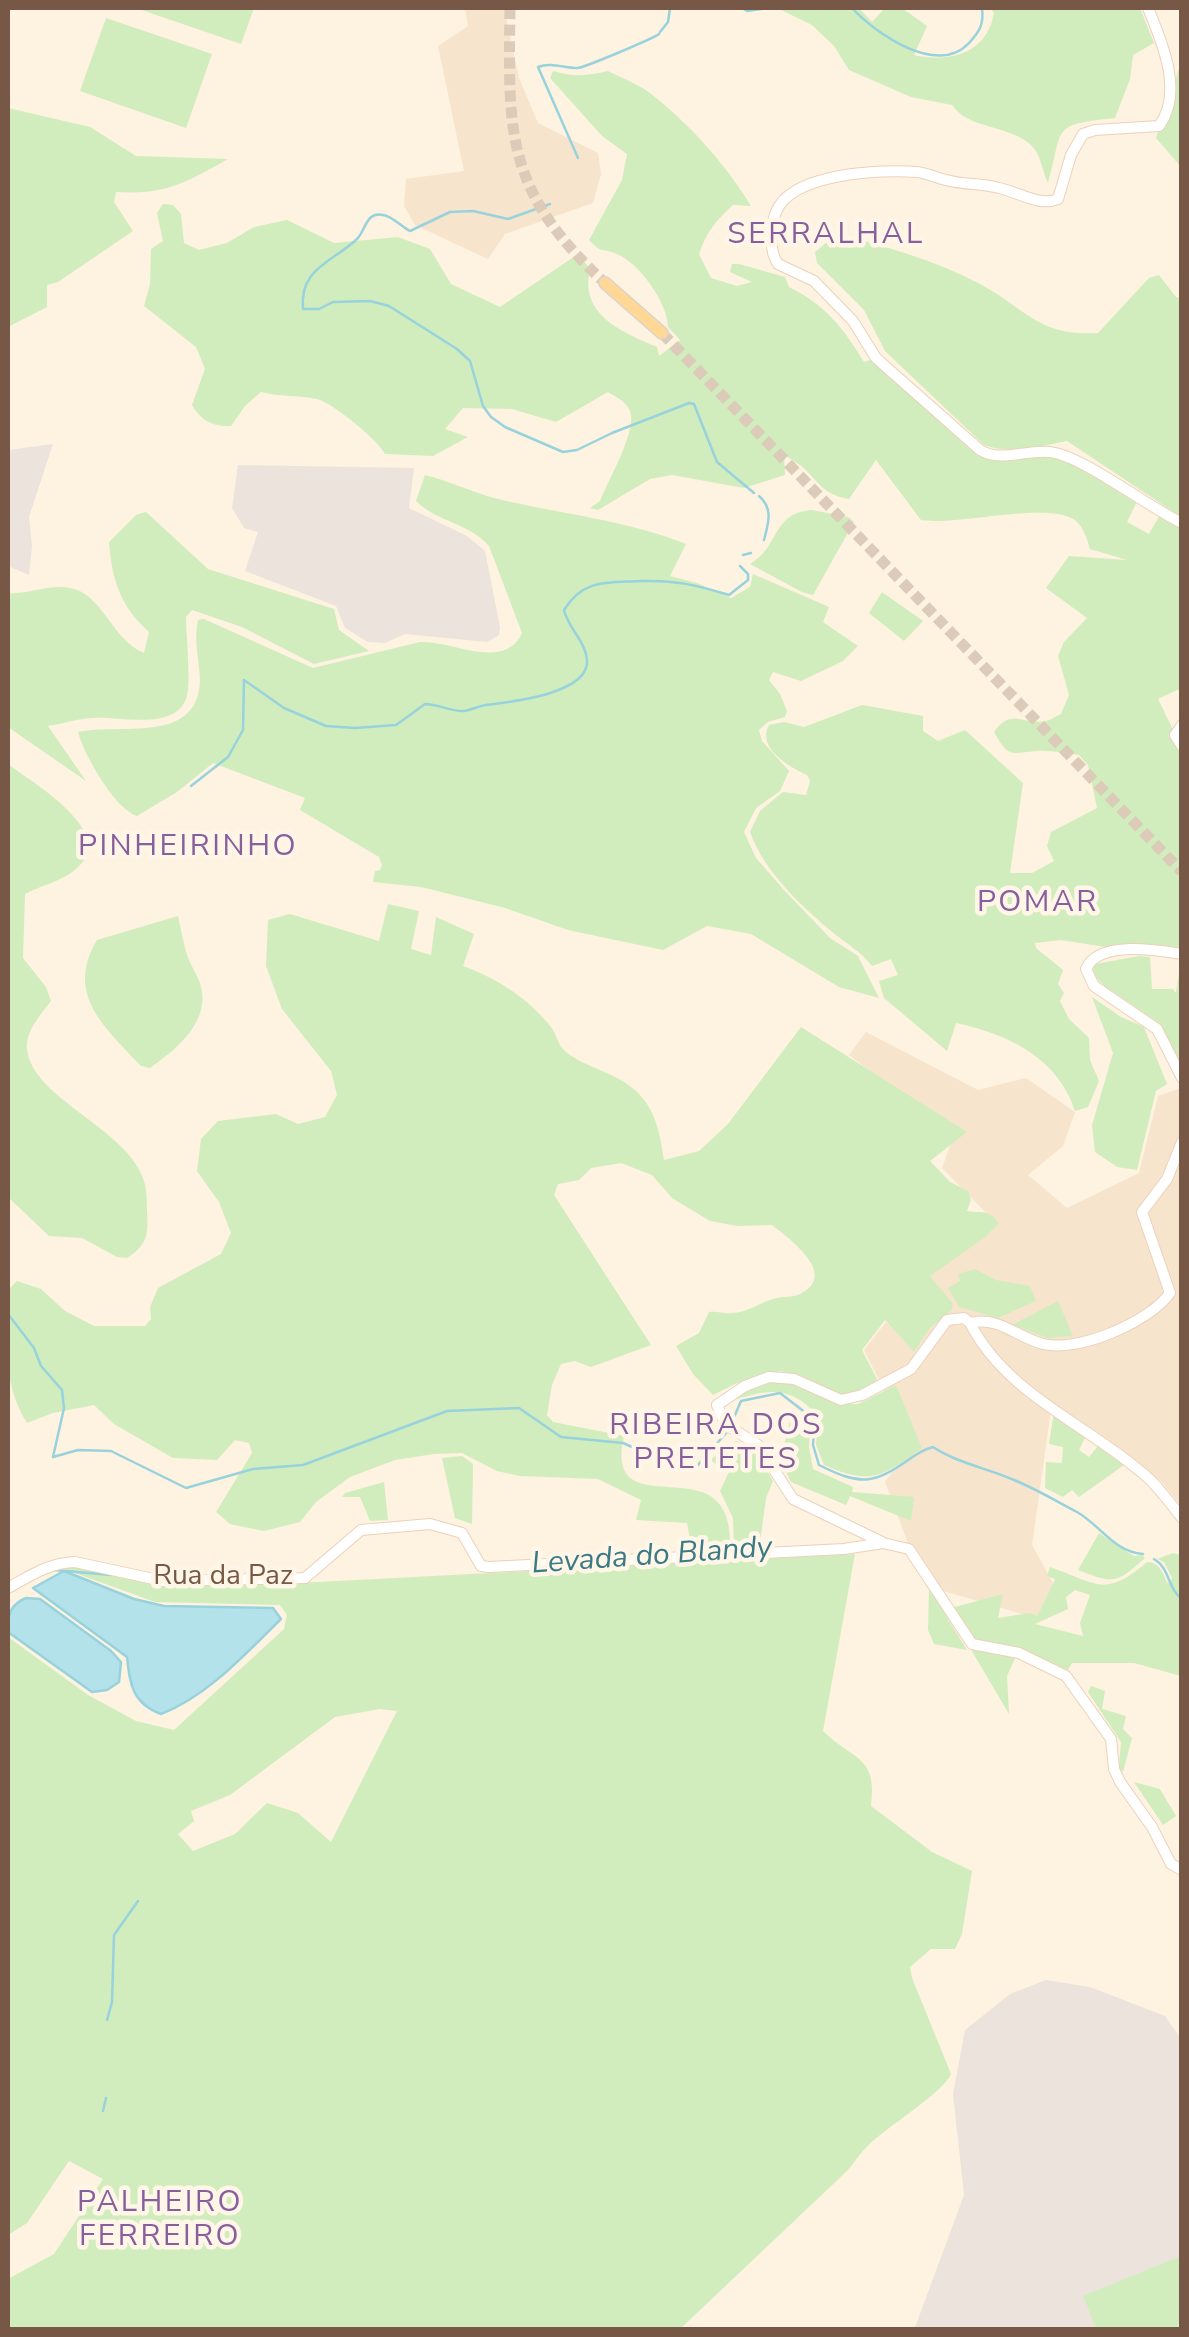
<!DOCTYPE html>
<html>
<head>
<meta charset="utf-8">
<style>
	body { margin:0 }
	#map { position:relative; width:1189px; height:2337px; overflow:hidden; background:#fef2e0; font-family:"Nunito Sans",sans-serif }
	canvas { display:block }
	.frame { position:absolute; inset:0; border:10px solid #775745; pointer-events:none }
</style>
</head>
<body>
<div id="map">
<canvas width="1189" height="2337"></canvas>
<div class="frame"></div>
</div>
<script>
const context = document.querySelector('canvas').getContext('2d');
context.lineJoin = 'round';
function fill(path, color) { context.fillStyle = color; context.fill(path, 'evenodd'); }
function stroke(path, color, width, dash) { context.strokeStyle = color; context.lineWidth = width; context.lineCap = dash ? 'butt' : 'round'; context.setLineDash(dash || []); context.stroke(path); }
function drawText(font, color, halo, rows, align = 'center') {
  context.font = font + ' "Nunito Sans",sans-serif'; context.lineWidth = 9; context.setLineDash([]); context.textBaseline = 'middle'; context.strokeStyle = halo; context.fillStyle = color; for (const [text, x, y, turn = 0] of rows) {
    context.save(); context.translate(x, y); context.rotate((+turn || 0) * Math.PI / 180); context.textAlign = isNaN(turn) ? turn : align; if (halo) context.strokeText(text, 0, 0); context.fillText(text, 0, 0); context.restore();
  }
}
fill(new Path2D(`
	M 465,8 L 504,8 L 519,78 L 538,123 L 598,153 L 601,174 L 593,203 L 505,234 L 488,259 L 415,225 L 404,206 L 406,179 L 464,171 L 438,46 L 468,26 Z
	M 866,1032 L 978,1090 L 1026,1078 L 1075,1112 L 1063,1146 L 1028,1175 L 1067,1208 L 1139,1173 L 1158,1096 L 1181,1088 L 1181,1506 L 1162,1482 L 1052,1403 L 1032,1545 L 1053,1583 L 1036,1618 L 940,1590 L 909,1546 L 885,1482 L 912,1446 L 864,1350 L 886,1322 L 909,1344 L 931,1267 L 995,1222 L 942,1168 L 954,1135 L 849,1055 Z`), '#f7e4cd');
fill(new Path2D(`
	M 53,444 L 29,517 L 32,546 L 29,575 L 8,566 L 8,450 Z
	M 238,465 L 414,468 L 409,508 L 467,536 L 485,551 L 500,627 L 499,635 L 487,642 L 405,634 L 385,643 L 368,642 L 345,628 L 336,606 L 245,571 L 258,532 L 244,528 L 232,508 Z
	M 1046,1980 L 1090,1987 L 1165,2016 L 1181,2039 L 1181,2329 L 914,2330 L 964,2195 L 953,2094 L 965,2030 L 1010,1994 Z`), '#ece4dc');
fill(new Path2D(`
	M 136,8 L 254,8 L 241,44 Z
	M 777,8 L 859,8 L 872,22 L 885,8 L 902,8 L 927,26 L 914,55 C 949,63 987,54 994,13 L 990,8 L 1140,8 L 1154,43 L 1133,55 L 1130,79 L 1115,118 C 1050,125 1064,126 1048,183 C 1042,171 1041,154 1031,145 C 1008,124 969,130 952,105 L 911,97 L 849,70 L 834,46 L 812,25 Z
	M 106,18 L 212,54 L 186,128 L 80,91 Z
	M 1181,63 L 1181,167 L 1156,138 Z
	M 553,71 C 573,77 588,76 608,71 C 624,79 643,86 656,98 C 692,127 727,166 751,206 L 733,205 C 716,220 706,233 699,254 L 711,278 L 737,286 L 752,282 L 730,272 L 732,264 L 739,264 L 785,277 L 789,287 C 826,305 844,329 864,362 L 876,358 L 980,450 L 1051,452 L 1138,499 L 1127,522 L 1149,534 L 1161,513 L 1181,523 L 1181,691 L 1177,690 L 1158,699 L 1181,746 L 1181,950 L 1112,948 L 1061,940 L 1035,943 L 1036,948 L 1063,970 L 1058,984 L 1064,993 L 1060,1001 L 1069,1019 L 1089,1038 L 1090,1060 L 1099,1081 L 1088,1107 L 1075,1111 C 1058,1058 1008,1034 956,1023 L 947,1051 L 884,998 L 879,981 L 898,975 L 891,959 L 872,966 C 862,953 849,945 836,935 C 804,909 764,872 750,832 L 760,811 L 783,792 L 806,795 L 810,781 L 807,775 C 789,767 756,747 769,725 L 784,722 L 804,727 L 862,705 L 923,716 L 923,731 L 938,741 L 965,730 L 1023,783 L 1010,873 L 1032,873 L 1054,861 L 1047,846 L 1051,832 L 1097,808 L 1088,765 L 1079,755 C 1065,753 1050,750 1035,751 C 1010,754 1008,757 994,732 C 1010,708 1023,725 1046,721 C 1051,720 1056,716 1061,714 L 1069,695 L 1058,656 L 1064,642 L 1087,618 L 1046,588 L 1069,556 L 1127,560 L 1090,549 C 1087,539 1084,528 1076,521 C 1052,500 957,526 921,520 L 876,460 L 849,499 C 826,495 821,486 806,470 C 800,464 791,460 784,454 L 785,475 L 744,488 L 672,475 L 650,479 L 598,510 L 590,508 L 600,501 C 608,481 634,436 631,415 C 629,403 618,398 608,392 L 556,422 L 512,409 L 463,408 L 445,429 L 468,437 L 433,456 L 385,454 C 378,440 333,403 317,399 C 299,395 280,397 261,392 L 245,406 L 231,426 C 214,427 201,421 192,405 L 205,369 L 196,347 L 144,306 L 150,284 L 151,249 L 163,241 L 157,213 L 163,204 L 173,205 L 181,214 L 184,243 L 199,250 L 227,243 L 254,227 L 287,220 L 334,243 L 398,237 L 430,249 L 451,284 L 500,307 L 578,254 L 590,269 C 579,315 622,332 657,347 L 659,356 L 680,340 L 668,327 C 668,303 639,263 617,254 C 601,247 605,256 589,240 L 622,180 L 627,154 L 602,136 L 550,78 Z
	M 8,108 L 90,127 L 136,156 L 228,159 C 185,183 166,195 116,192 L 114,202 L 133,231 L 58,282 L 47,285 L 47,307 L 8,327 Z
	M 837,234 C 885,246 934,260 978,283 C 1026,308 1038,337 1098,333 L 1149,278 L 1159,275 L 1176,297 L 1181,299 L 1181,517 L 1067,441 C 1041,446 1010,455 984,445 L 885,351 L 864,310 L 817,263 L 815,252 Z
	M 425,475 C 450,481 473,493 498,499 C 561,514 626,520 686,544 L 670,576 L 697,583 L 731,598 L 750,587 L 753,574 L 829,607 L 823,622 L 858,646 L 843,661 L 801,681 L 773,672 L 769,680 L 780,694 L 787,711 L 785,717 L 768,722 L 759,730 L 762,741 L 789,771 L 780,791 L 756,808 L 744,832 L 756,858 L 783,889 L 830,938 L 858,956 L 879,998 L 839,987 L 751,934 L 707,926 L 663,950 L 568,930 L 505,908 L 421,887 L 373,882 L 375,871 L 380,870 L 382,865 L 379,857 L 300,810 L 305,798 L 213,763 L 177,792 L 137,816 C 115,809 84,755 78,732 C 118,723 197,745 200,682 C 200,662 193,640 198,620 L 204,619 L 313,668 L 420,642 C 452,640 504,672 522,633 L 489,546 C 469,523 437,522 416,501 Z
	M 812,510 L 848,517 L 854,522 L 813,595 L 802,592 L 750,564 C 781,546 771,513 812,510 Z
	M 146,512 L 208,569 L 334,609 L 339,630 L 369,651 L 314,664 L 242,627 L 192,610 L 186,617 C 186,636 191,679 187,696 C 177,732 120,716 94,718 C 79,718 63,724 48,726 L 86,781 L 8,727 L 8,593 C 28,595 48,584 70,588 C 102,593 112,640 144,653 L 149,632 C 120,606 112,580 109,542 L 136,515 Z
	M 882,592 L 923,621 L 904,641 L 869,613 Z
	M 8,764 C 30,781 115,830 80,865 C 65,881 44,884 25,894 L 23,958 L 46,987 L 51,1001 C 41,1014 25,1032 27,1049 C 32,1099 129,1129 144,1181 C 147,1191 147,1203 147,1212 C 149,1235 146,1246 127,1258 L 117,1257 L 82,1238 L 49,1236 L 8,1197 Z
	M 388,904 L 419,911 L 411,949 L 431,955 L 436,917 L 474,934 L 463,966 C 497,978 529,999 551,1027 C 556,1033 557,1042 562,1048 C 572,1059 589,1065 602,1071 C 649,1090 657,1114 664,1160 L 699,1151 L 728,1124 L 801,1027 L 967,1132 L 930,1161 L 950,1182 L 968,1191 L 971,1200 L 967,1211 C 983,1214 987,1208 999,1223 L 984,1238 L 930,1276 L 953,1304 L 952,1310 L 930,1328 L 914,1352 L 885,1320 L 862,1350 L 879,1383 L 848,1394 L 832,1394 L 800,1375 L 779,1371 L 735,1384 L 713,1395 L 693,1374 L 676,1346 L 699,1333 L 709,1312 C 718,1311 724,1314 732,1313 C 748,1313 762,1301 777,1298 C 785,1296 792,1298 800,1294 C 839,1275 791,1240 772,1225 L 737,1226 L 710,1221 L 672,1198 L 652,1175 L 621,1163 L 591,1168 L 579,1180 L 558,1184 L 554,1195 L 651,1345 L 591,1367 L 575,1361 L 561,1364 L 552,1385 L 547,1415 L 553,1422 L 624,1436 C 604,1522 707,1458 726,1516 C 729,1526 731,1536 729,1546 L 692,1550 L 687,1523 L 636,1520 L 641,1500 L 598,1479 L 520,1476 L 497,1471 L 462,1453 L 434,1454 L 395,1460 L 350,1477 L 316,1502 L 300,1522 L 264,1531 L 230,1524 L 216,1512 L 252,1453 L 249,1443 L 235,1440 L 217,1460 L 173,1458 L 114,1424 L 94,1405 L 53,1413 L 27,1423 C 0,1378 8,1340 8,1290 L 17,1281 L 41,1289 L 65,1311 L 94,1326 L 145,1326 L 151,1319 L 150,1307 L 158,1288 L 221,1254 L 231,1233 L 219,1202 L 197,1171 L 201,1139 L 218,1121 L 276,1114 L 298,1124 L 325,1117 L 337,1095 L 331,1071 L 282,1009 L 266,966 L 268,920 L 290,914 L 379,941 Z
	M 178,916 C 181,929 183,942 187,955 C 191,967 201,980 202,992 C 207,1025 173,1052 150,1068 L 141,1066 C 106,1028 64,995 97,940 Z
	M 1139,956 L 1150,957 L 1152,989 L 1173,989 L 1176,993 L 1181,960 L 1181,1069 L 1159,1023 L 1104,986 L 1092,973 L 1095,964 Z
	M 1092,997 L 1121,1017 L 1144,1027 L 1167,1084 L 1156,1091 L 1137,1170 L 1117,1167 L 1095,1152 L 1092,1125 L 1113,1053 Z
	M 975,1269 L 996,1280 L 1030,1286 L 1036,1301 L 998,1318 L 959,1307 L 948,1288 L 960,1281 L 958,1274 Z
	M 1058,1301 L 1073,1336 L 1048,1338 L 1012,1325 Z
	M 770,1380 L 793,1384 L 840,1404 L 858,1404 L 896,1385 L 922,1448 C 881,1478 870,1485 824,1465 L 816,1445 L 818,1417 C 794,1387 771,1388 737,1399 L 735,1396 Z
	M 793,1410 L 810,1424 L 809,1447 L 813,1469 L 853,1487 L 852,1492 L 914,1497 L 911,1521 L 850,1496 L 846,1505 L 791,1482 L 780,1460 Z
	M 1054,1412 L 1087,1434 L 1079,1450 L 1089,1457 L 1098,1446 L 1124,1465 L 1079,1497 L 1072,1490 L 1063,1497 L 1045,1488 L 1046,1462 L 1062,1463 L 1063,1447 L 1049,1444 Z
	M 736,1441 L 752,1446 L 773,1481 L 766,1498 L 760,1543 L 734,1545 L 733,1518 L 720,1491 L 729,1472 L 710,1460 Z
	M 462,1456 L 473,1464 L 472,1524 L 455,1518 L 442,1458 Z
	M 384,1482 L 388,1520 L 370,1521 L 360,1497 L 342,1497 L 345,1493 Z
	M 1099,1533 L 1134,1556 L 1142,1555 L 1145,1558 C 1116,1584 1114,1584 1078,1570 Z
	M 1173,1553 L 1181,1555 L 1181,1676 L 1134,1663 L 1072,1663 L 1068,1670 L 1021,1649 L 972,1639 L 951,1608 L 1003,1594 L 998,1618 L 1030,1613 L 1037,1616 L 1055,1579 L 1047,1576 L 1050,1567 C 1098,1584 1105,1598 1147,1562 C 1160,1562 1163,1574 1168,1584 L 1172,1578 L 1164,1562 L 1157,1559 ZM 1075,1590 L 1090,1595 L 1080,1623 L 1083,1636 L 1035,1624 L 1068,1609 L 1066,1597 Z
	M 855,1554 L 823,1731 C 852,1760 878,1755 871,1806 L 932,1852 L 972,1871 L 962,1934 L 955,1949 L 931,1949 L 910,1967 L 912,1978 L 951,2074 C 945,2090 891,2125 874,2140 C 864,2148 856,2160 848,2170 L 680,2329 L 8,2329 L 8,2279 L 54,2254 L 103,2179 L 69,2161 L 27,2223 L 8,2235 L 8,1637 L 88,1695 L 136,1721 L 174,1730 L 284,1629 L 287,1615 L 280,1605 L 155,1602 L 64,1569 L 35,1577 L 46,1570 L 75,1564 L 160,1586 L 299,1583 ZM 380,1709 L 397,1711 L 331,1842 L 298,1813 L 267,1803 L 235,1834 L 193,1851 L 178,1834 L 194,1821 L 191,1811 L 230,1795 L 335,1717 Z
	M 929,1588 L 967,1650 L 934,1644 L 928,1630 Z
	M 970,1648 L 1016,1656 L 1007,1676 L 1009,1714 Z
	M 1091,1686 L 1105,1691 L 1102,1709 L 1126,1716 L 1123,1729 L 1132,1738 L 1123,1772 L 1119,1767 L 1121,1742 L 1088,1692 Z
	M 1134,1782 L 1160,1789 L 1176,1816 L 1163,1825 Z
	M 1181,2256 L 1181,2317 L 1177,2329 L 1096,2329 L 1083,2296 Z`), '#d1edbd');
const water = new Path2D(`
	M 64,1571 L 134,1599 L 164,1606 L 273,1608 L 281,1619 C 246,1653 208,1696 161,1714 C 132,1703 130,1684 127,1657 L 33,1588 Z
	M 26,1598 L 40,1599 L 111,1651 L 121,1662 L 119,1682 L 107,1690 L 92,1692 L 8,1632 C 6,1616 11,1604 26,1598 Z`);
fill(water, '#b3e2ea');
stroke(water, '#98d2dc', 2.5);
stroke(new Path2D(`
	M 742,8 L 747,11 L 768,8
	M 852,8 C 875,33 937,77 969,43 C 980,31 984,24 982,8
	M 660,32 L 668,22 L 670,8
	M 578,158 L 538,67 C 551,62 564,68 577,68 C 584,68 654,38 659,34
	M 550,204 L 508,219 L 473,211 L 450,212 L 410,231 C 402,227 392,216 383,215 C 366,211 366,230 357,239 C 333,262 299,268 303,309 L 319,309 L 333,302 L 370,301 L 389,306 L 457,349 L 470,361 L 483,406 L 491,417 L 505,427 L 563,452 L 577,450 L 612,433 L 689,403 L 694,404 L 717,462 L 754,493
	M 759,496 C 774,509 768,524 764,540
	M 743,555 L 751,553
	M 191,786 L 228,757 L 243,730 L 244,680 L 284,708 L 326,726 L 355,728 L 396,725 L 425,704 C 438,704 452,712 464,711 C 471,710 479,706 486,705 C 509,702 590,694 587,660 C 586,642 568,628 564,610 C 584,578 608,583 642,581 C 676,580 696,585 729,595 L 748,580 L 748,574 L 740,566
	M 8,1314 L 34,1348 L 41,1366 L 62,1390 L 64,1408 L 53,1457 L 78,1450 L 111,1451 L 186,1488 L 253,1469 L 303,1465 L 447,1411 L 519,1408 L 561,1437 L 623,1443 L 668,1463 L 697,1466 L 727,1432
	M 732,1422 L 741,1401 L 780,1393 L 815,1420 L 813,1445 L 819,1465 C 861,1486 873,1485 911,1458 C 919,1453 924,1449 933,1447 C 957,1463 987,1468 1014,1480 C 1036,1489 1056,1501 1077,1512 C 1100,1525 1114,1552 1143,1554
	M 1154,1559 C 1170,1568 1167,1588 1182,1599
	M 54,1570 L 111,1575
	M 107,2020 L 112,2002 L 114,1935 L 138,1901
	M 103,2111 L 106,2098`), '#98d2dc', 2.5);
stroke(new Path2D(`
	M 510,8 C 508,135 506,191 605,283
	M 662,333 L 1182,872`), '#dccbb9', 11, [11, 5.5]);
const secondary = new Path2D(`
	M 1148,8 C 1162,42 1184,92 1159,126 L 1095,130 L 1083,134 L 1071,155 L 1058,199 C 1040,207 1018,192 999,188 C 982,183 963,185 946,180 C 936,178 927,173 917,172 C 881,169 791,173 776,212 C 770,227 769,251 778,264 L 814,281 L 853,321 L 876,358 L 980,450 C 1001,463 1026,449 1050,452 C 1083,456 1146,506 1182,523
	M 1182,725 L 1175,735 L 1182,746
	M 1182,954 C 1156,950 1098,940 1086,969 L 1094,986 L 1157,1029 L 1182,1078
	M 970,1323 C 999,1316 1016,1337 1043,1344 C 1077,1353 1150,1322 1170,1293 L 1142,1212 L 1167,1179 L 1182,1142
	M 970,1323 C 1006,1393 1082,1422 1140,1471 C 1157,1484 1169,1502 1182,1518
	M 882,1542 L 793,1499 L 758,1445 L 725,1424 L 717,1405 L 745,1386 L 769,1377 L 794,1379 L 841,1400 L 862,1395 L 911,1369 L 947,1320 L 964,1318 L 970,1323
	M 8,1588 C 30,1576 48,1563 75,1562 L 163,1581 L 305,1578 L 361,1530 L 430,1524 L 462,1533 L 481,1566 L 489,1567 L 844,1549 L 883,1543 L 909,1549 L 972,1644 L 1019,1653 L 1066,1676 L 1111,1739 L 1114,1769 L 1120,1782 L 1152,1827 L 1171,1864 L 1182,1870`);
const primary = new Path2D(`
	M 605,283 L 662,333`);
stroke(secondary, '#ebd1ba', 12);
stroke(primary, '#dcd3cf', 14);
stroke(secondary, '#fff', 10);
stroke(primary, '#ffd896', 11);
drawText('28px', '#775745', '#fff6e8', [
	["Rua da Paz",223,1577]
]);
context.letterSpacing = '2.5px';
drawText('30px', '#875f9c', '#fff6e8', [
	["SERRALHAL",826,236],
	["PINHEIRINHO",188,848],
	["POMAR",1038,904],
	["RIBEIRA DOS",716,1427],
	["PRETETES",716,1461],
	["PALHEIRO",160,2204],
	["FERREIRO",160,2238]
]);
context.letterSpacing = '0px';
drawText('italic 30px', '#3a7a86', '#fff6e8', [
	["Levada do Blandy",652,1557,-4]
]);
</script>
</body>
</html>
